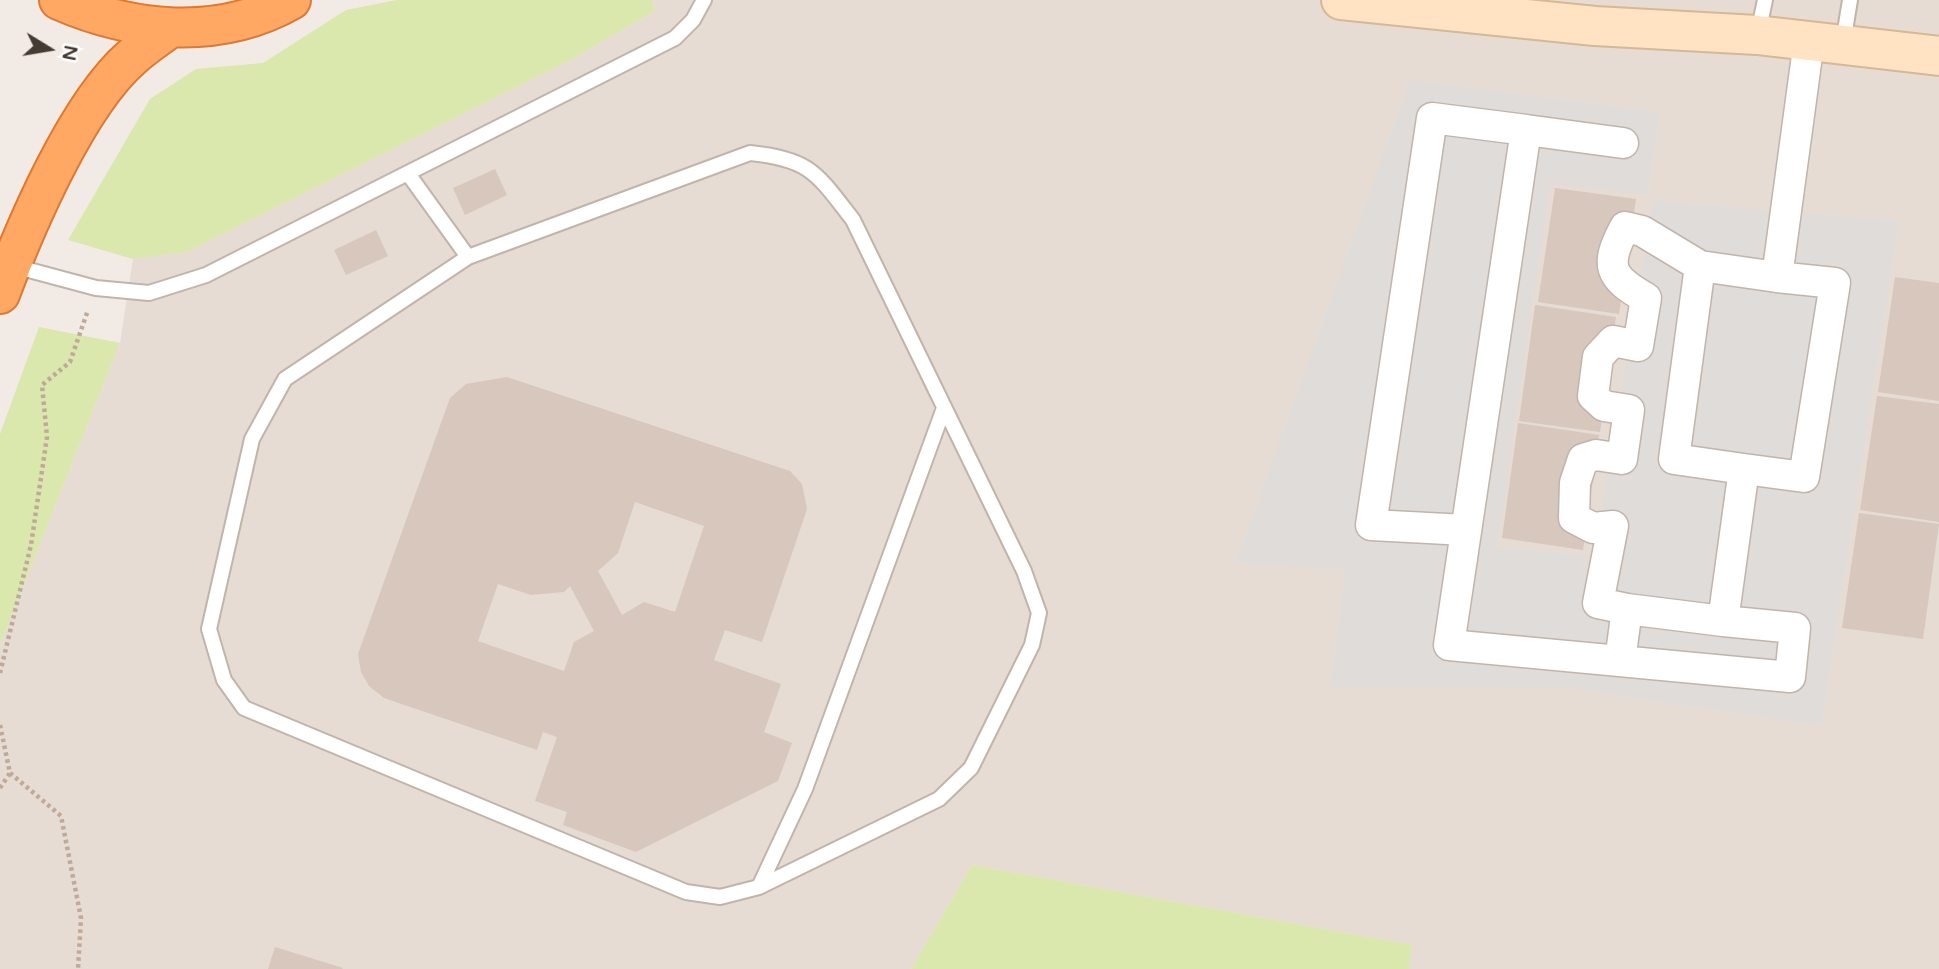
<!DOCTYPE html>
<html>
<head>
<meta charset="utf-8">
<style>
	body { margin:0 }
	#map { position:relative; width:1939px; height:969px; overflow:hidden; background:#f2ebe5; font-family:"Varela Round",sans-serif }
	canvas { display:block }
	.north { position:absolute; left:14px; top:14px; width:70px; height:70px; -webkit-text-stroke:5px #fff; paint-order:stroke; rotate:101deg; font-size:19px; font-weight:700; line-height:28px; text-align:center; color:#453b34 }
	.north::after { content:''; display:block; margin:auto; width:24px; height:32px; background:#453b34; clip-path:polygon(50% 0,100% 100%,50% 72%,0 100%) }
</style>
</head>
<body>
<div id="map">
<canvas width="1939" height="969"></canvas>
<div class="north">N</div>
</div>
<script>
const context = document.querySelector('canvas').getContext('2d');
context.lineJoin = 'round';
function fill(path, color) { context.fillStyle = color; context.fill(path, 'evenodd'); }
function stroke(path, color, width, dash) { context.strokeStyle = color; context.lineWidth = width; context.lineCap = dash ? 'butt' : 'round'; context.setLineDash(dash || []); context.stroke(path); }
fill(new Path2D(`
	M 652,0 L 1939,0 L 1939,969 L 1409,969 L 1412,945 L 972,865 L 911,969 L 0,969 L 0,645 L 120,343 L 133,259 L 187,252 L 569,61 L 655,11 Z`), '#e6dcd3');
fill(new Path2D(`
	M 397,0 L 652,0 L 655,11 L 569,61 L 187,252 L 133,259 L 68,240 L 150,99 L 196,69 L 263,63 L 346,10 Z
	M 39,327 L 120,343 L 0,645 L 0,434 Z
	M 972,865 L 1412,945 L 1409,969 L 911,969 Z`), '#dae7ad');
fill(new Path2D(`
	M 1410,80 L 1659,112 L 1648,195 L 1550,184 L 1497,547 L 1593,557 L 1653,201 L 1899,221 L 1821,726 L 1571,688 L 1330,688 L 1346,569 L 1235,564 Z`), '#e0dcda');
fill(new Path2D(`
	M 495,169 L 507,195 L 465,215 L 453,188 Z
	M 1555,188 L 1636,199 L 1619,314 L 1538,302 Z
	M 376,230 L 388,256 L 346,275 L 334,250 Z
	M 1895,277 L 1939,283 L 1939,401 L 1878,392 Z
	M 1535,305 L 1616,317 L 1600,432 L 1519,421 Z
	M 507,377 L 790,471 L 802,484 L 807,509 L 762,642 L 725,630 L 714,660 L 781,684 L 764,732 L 792,743 L 778,781 L 636,852 L 563,825 L 567,812 L 535,801 L 557,737 L 543,732 L 537,750 L 384,698 L 369,686 L 361,672 L 358,654 L 450,398 L 466,384 ZM 635,502 L 704,526 L 675,612 L 644,602 L 622,615 L 598,571 L 618,553 ZM 498,584 L 531,595 L 564,592 L 570,586 L 594,631 L 574,642 L 564,671 L 478,641 Z
	M 1877,396 L 1939,404 L 1939,522 L 1860,510 Z
	M 1518,423 L 1599,435 L 1583,550 L 1502,538 Z
	M 1859,513 L 1939,524 L 1923,639 L 1842,628 Z
	M 275,947 L 343,968 L 342,969 L 268,969 Z`), '#d7c7bd');
const lane = new Path2D(`
	M 1758,33 L 1765,0
	M 1843,43 L 1850,0
	M 409,175 L 468,257 L 750,153 C 811,159 817,174 853,220 L 1024,571 L 1039,613 L 1032,645 L 971,768 L 939,799 L 759,887 L 720,897 L 686,892 L 244,708 L 224,680 L 209,629 L 252,439 L 285,379 L 468,257
	M 14,266 L 96,288 L 149,293 L 206,275 L 675,38 L 693,20 L 704,0
	M 759,887 L 805,789 L 944,408`);
const street = new Path2D(`
	M 1623,143 L 1526,130 L 1449,645 L 1790,677 L 1795,628 L 1723,621
	M 1744,469 L 1804,477 L 1835,283 L 1777,277
	M 1466,530 L 1371,525 L 1432,118 L 1526,130
	M 1627,609 L 1598,603 L 1613,526 L 1593,528 L 1574,518 L 1575,483 L 1583,459 L 1596,455 L 1622,459 L 1629,410 L 1604,406 L 1593,396 L 1598,357 L 1613,341 L 1638,346 L 1646,298 C 1609,277 1604,266 1625,227 L 1642,231 L 1700,266
	M 1620,661 L 1627,609 L 1723,621 L 1744,469 L 1674,459 L 1700,266 L 1777,277 L 1809,41`);
const secondary = new Path2D(`
	M 1341,0 L 1595,26 L 1757,35 L 1939,56`);
const highway = new Path2D(`
	M 59,0 C 132,32 219,41 291,0
	M 0,294 C 26,225 77,105 132,57 C 144,46 158,37 170,28`);
stroke(lane, '#c1b4aa', 18);
stroke(street, '#c1b4aa', 33);
stroke(secondary, '#d6b796', 42);
stroke(highway, '#de7933', 42);
stroke(new Path2D(`
	M 0,673 L 31,545 L 47,437 L 42,385 L 70,362 L 88,310
	M 0,725 L 10,773 L 61,816 L 81,918 L 78,969
	M 0,788 L 10,773`), '#c0a998', 4.5, [3.5, 3.5]);
stroke(lane, '#fff', 14);
stroke(street, '#fff', 30);
stroke(secondary, '#ffe3c2', 38);
stroke(highway, '#fea864', 38);
</script>
</body>
</html>
